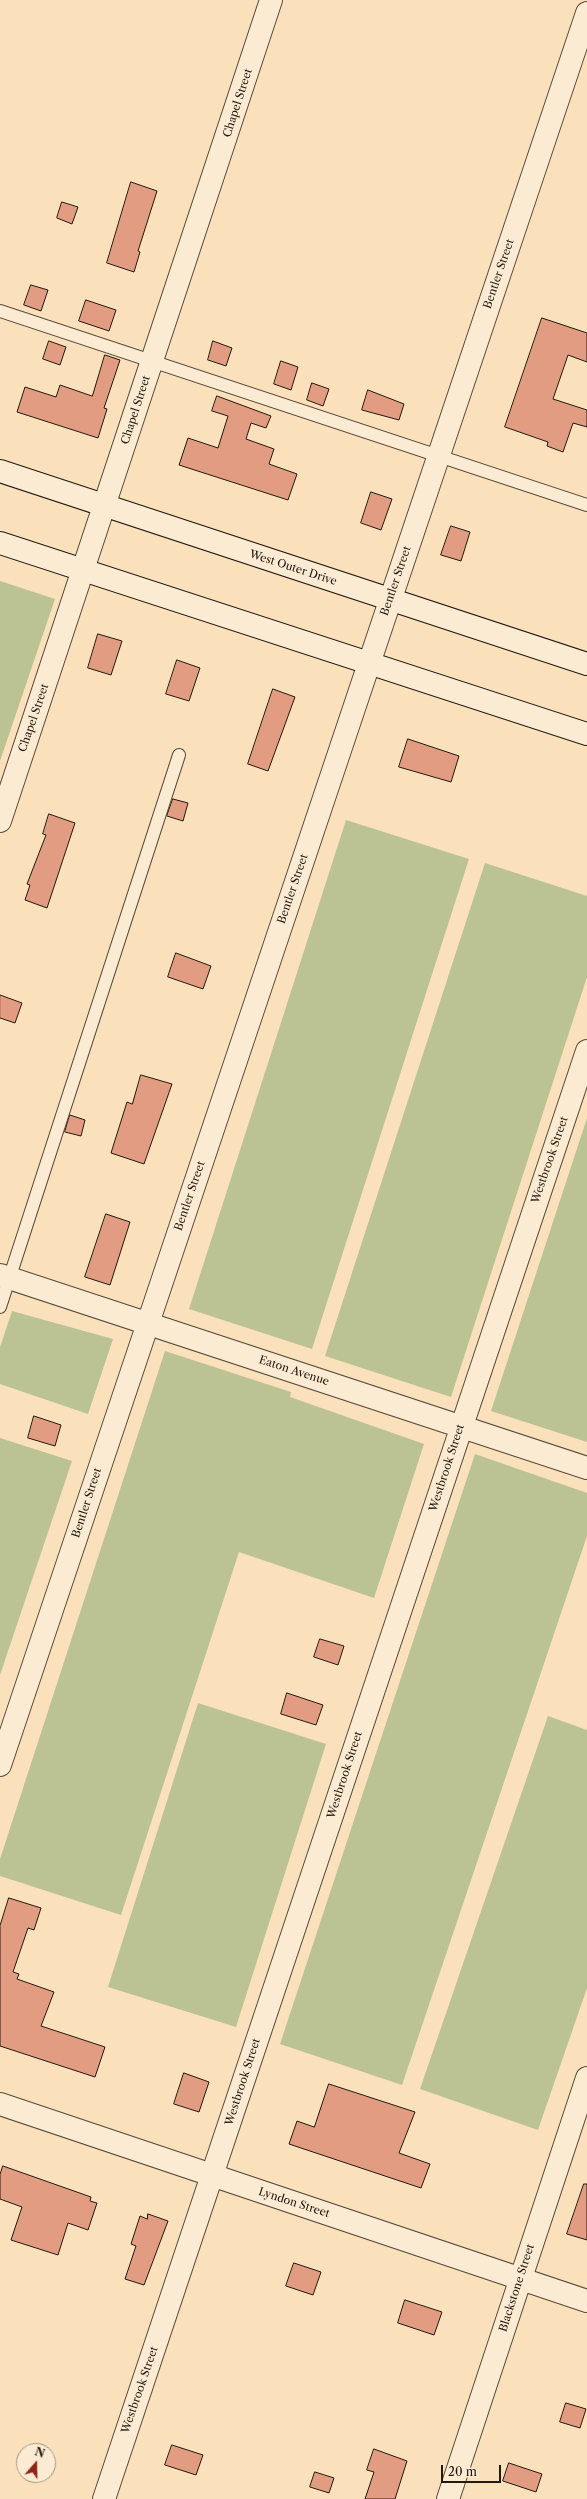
<!DOCTYPE html>
<html>
<head>
<meta charset="utf-8">
<style>
	body { margin:0 }
	#map { position:relative; width:587px; height:2499px; overflow:hidden; background:#fbe0bc; font-family:"Libre Caslon Text",serif }
	canvas { display:block }
	.north { position:absolute; left:16px; top:2443px; width:40px; height:40px; box-sizing:border-box; background:#fcebd3; border:1px solid #a49785; border-radius:50%; rotate:20deg; font-size:11px; font-weight:700; line-height:16px; text-align:center; color:#21190f }
	.north::after { content:''; display:block; margin:auto; width:14px; height:18px; background:#8f2418; clip-path:polygon(50% 0,100% 100%,50% 72%,0 100%) }
	.scale { position:absolute; left:441px; top:2465px; width:60px; height:18px; box-sizing:border-box; border:2px solid #21190f; border-top:0; padding-left:5px; font-size:12px; line-height:14px; white-space:nowrap; color:#21190f; -webkit-text-stroke:3px #fcebd3; paint-order:stroke }
</style>
</head>
<body>
<div id="map">
<canvas width="587" height="2499"></canvas>
<div class="north">N</div>
<div class="scale">20 m</div>
</div>
<script>
const context = document.querySelector('canvas').getContext('2d');
context.lineJoin = 'round';
function fill(path, color) { context.fillStyle = color; context.fill(path, 'evenodd'); }
function stroke(path, color, width, dash) { context.strokeStyle = color; context.lineWidth = width; context.lineCap = dash ? 'butt' : 'round'; context.setLineDash(dash || []); context.stroke(path); }
function drawText(font, color, halo, rows, align = 'center') {
  context.font = font + ' "Libre Caslon Text",serif'; context.lineWidth = 3; context.setLineDash([]); context.textBaseline = 'middle'; context.strokeStyle = halo; context.fillStyle = color; for (const [text, x, y, turn = 0] of rows) {
    context.save(); context.translate(x, y); context.rotate((+turn || 0) * Math.PI / 180); context.textAlign = isNaN(turn) ? turn : align; if (halo) context.strokeText(text, 0, 0); context.fillText(text, 0, 0); context.restore();
  }
}
fill(new Path2D(`
	M 0,581 L 55,599 L 0,761 Z
	M 346,820 L 469,859 L 312,1349 L 189,1309 Z
	M 485,863 L 587,896 L 587,977 L 451,1397 L 325,1356 Z
	M 587,1118 L 587,1442 L 491,1411 Z
	M 12,1311 L 113,1339 L 88,1414 L 0,1384 L 0,1347 Z
	M 165,1351 L 291,1392 L 290,1397 L 424,1444 L 374,1598 L 239,1552 L 121,1915 L 0,1876 L 0,1859 Z
	M 0,1438 L 72,1461 L 0,1675 Z
	M 475,1454 L 587,1493 L 587,1536 L 402,2085 L 280,2044 Z
	M 198,1703 L 326,1744 L 236,2027 L 108,1987 Z
	M 548,1716 L 587,1730 L 587,1988 L 538,2130 L 420,2089 Z`), '#bbc393');
const building = new Path2D(`
	M 131,182 L 157,191 L 138,251 L 140,252 L 134,272 L 107,263 Z
	M 62,202 L 78,207 L 72,224 L 57,218 Z
	M 31,285 L 48,290 L 41,311 L 24,305 Z
	M 86,300 L 116,310 L 109,331 L 79,321 Z
	M 542,318 L 587,333 L 587,362 L 568,355 L 553,399 L 587,410 L 587,427 L 573,423 L 563,452 L 547,446 L 548,442 L 505,427 Z
	M 49,341 L 66,347 L 60,365 L 43,359 Z
	M 213,341 L 232,348 L 226,366 L 208,360 Z
	M 105,355 L 120,360 L 104,408 L 107,409 L 98,438 L 17,412 L 25,387 L 56,397 L 60,385 L 92,396 Z
	M 281,361 L 298,367 L 291,390 L 274,384 Z
	M 312,383 L 329,389 L 323,406 L 307,400 Z
	M 368,390 L 404,404 L 399,420 L 362,410 Z
	M 217,396 L 271,416 L 266,428 L 251,423 L 246,439 L 274,449 L 269,464 L 297,474 L 288,500 L 179,465 L 188,438 L 218,448 L 228,416 L 212,411 Z
	M 371,492 L 392,499 L 381,530 L 361,523 Z
	M 451,526 L 470,532 L 461,561 L 441,555 Z
	M 98,634 L 122,641 L 111,675 L 88,668 Z
	M 177,660 L 200,668 L 189,701 L 166,694 Z
	M 273,689 L 295,697 L 268,771 L 248,764 Z
	M 408,739 L 459,756 L 451,782 L 399,767 Z
	M 173,799 L 188,803 L 183,821 L 167,816 Z
	M 49,814 L 75,823 L 47,908 L 25,900 L 30,885 L 27,884 L 46,835 L 43,834 Z
	M 176,953 L 211,966 L 203,989 L 168,977 Z
	M 0,995 L 22,1003 L 15,1023 L 0,1018 Z
	M 141,1075 L 172,1084 L 144,1164 L 111,1153 L 127,1102 L 132,1104 Z
	M 70,1115 L 85,1120 L 81,1136 L 65,1132 Z
	M 106,1214 L 130,1222 L 110,1285 L 85,1277 Z
	M 34,1416 L 61,1425 L 55,1446 L 28,1438 Z
	M 320,1639 L 344,1646 L 338,1665 L 314,1657 Z
	M 287,1693 L 323,1705 L 316,1725 L 281,1714 Z
	M 9,1898 L 41,1908 L 34,1930 L 28,1928 L 13,1972 L 19,1974 L 17,1979 L 54,1992 L 41,2026 L 105,2047 L 95,2077 L 0,2046 L 0,1926 Z
	M 184,2073 L 209,2082 L 199,2112 L 174,2104 Z
	M 329,2084 L 415,2112 L 399,2153 L 430,2164 L 421,2188 L 289,2144 L 297,2121 L 314,2127 Z
	M 3,2166 L 91,2197 L 90,2201 L 97,2203 L 88,2230 L 68,2223 L 58,2255 L 11,2240 L 22,2207 L 0,2199 L 0,2175 Z
	M 584,2184 L 587,2184 L 587,2240 L 567,2234 Z
	M 148,2214 L 168,2221 L 144,2285 L 125,2279 L 136,2246 L 131,2244 L 140,2216 L 147,2219 Z
	M 294,2263 L 321,2272 L 313,2295 L 286,2286 Z
	M 405,2300 L 442,2312 L 434,2335 L 398,2323 Z
	M 566,2403 L 586,2409 L 580,2428 L 560,2422 Z
	M 172,2445 L 203,2455 L 196,2475 L 165,2465 Z
	M 374,2449 L 407,2461 L 395,2499 L 365,2499 L 374,2472 L 367,2470 Z
	M 509,2463 L 542,2474 L 536,2492 L 503,2481 Z
	M 315,2472 L 334,2478 L 329,2493 L 310,2487 Z`);
fill(building, '#e29c81');
stroke(building, '#21190f', 1);
const lane = new Path2D(`
	M 0,311 L 587,505
	M 0,1307 L 179,755`);
const street = new Path2D(`
	M 0,821 L 271,0
	M 0,1275 L 587,1468
	M 0,1765 L 587,13
	M 0,2104 L 587,2301
	M 104,2499 L 587,1051
	M 448,2499 L 587,2078`);
const secondary = new Path2D(`
	M 0,471 L 587,664
	M 0,543 L 587,734`);
stroke(lane, '#584b3a', 14);
stroke(street, '#584b3a', 24);
stroke(secondary, '#21190f', 24);
stroke(lane, '#fcebd3', 12);
stroke(street, '#fcebd3', 22);
stroke(secondary, '#fcebd3', 22);
drawText('11px', '#21190f', '#fcebd3', [
	["Chapel Street",238,103,-72],
	["Bentler Street",499,274,-71],
	["Chapel Street",136,410,-72],
	["West Outer Drive",293,568,18],
	["Bentler Street",396,581,-71],
	["Chapel Street",34,718,-71],
	["Bentler Street",293,889,-71],
	["Westbrook Street",550,1160,-71],
	["Bentler Street",190,1196,-71],
	["Eaton Avenue",294,1371,18],
	["Westbrook Street",447,1468,-72],
	["Bentler Street",87,1503,-72],
	["Westbrook Street",345,1775,-72],
	["Westbrook Street",243,2082,-72],
	["Lyndon Street",294,2203,18],
	["Blackstone Street",517,2288,-72],
	["Westbrook Street",140,2390,-71]
]);
</script>
</body>
</html>
